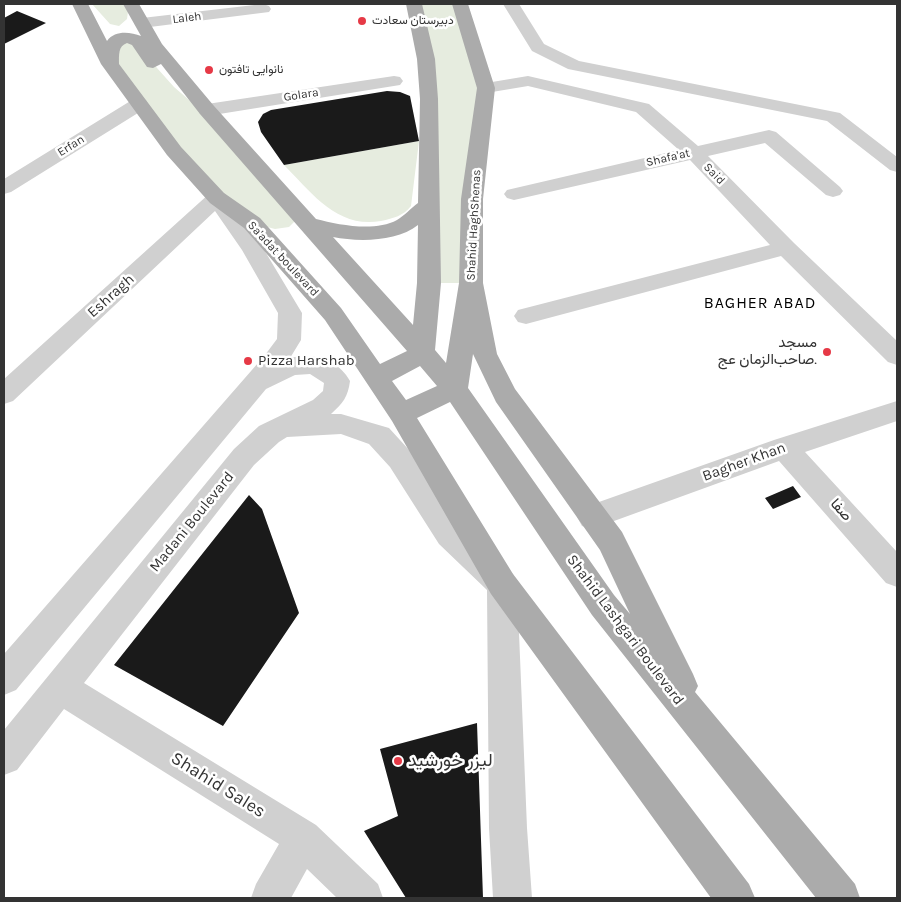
<!DOCTYPE html>
<html>
<head>
<meta charset="utf-8">
<style>
	body { margin:0 }
	#map { position:relative; width:901px; height:902px; overflow:hidden; background:#fff; font-family:Karla,sans-serif }
	canvas { display:block }
	.frame { position:absolute; inset:0; border:5px solid #333; pointer-events:none }
</style>
</head>
<body>
<div id="map">
<canvas width="901" height="902"></canvas>
<div class="frame"></div>
</div>
<script>
const context = document.querySelector('canvas').getContext('2d');
context.lineJoin = 'round';
function fill(path, color) { context.fillStyle = color; context.fill(path, 'evenodd'); }
function stroke(path, color, width, dash) { context.strokeStyle = color; context.lineWidth = width; context.lineCap = dash ? 'butt' : 'round'; context.setLineDash(dash || []); context.stroke(path); }
function drawText(font, color, halo, rows, align = 'center') {
  context.font = font + ' Karla,Vazirmatn,sans-serif'; context.lineWidth = 5; context.setLineDash([]); context.textBaseline = 'middle'; context.strokeStyle = halo; context.fillStyle = color; for (const [text, x, y, turn = 0] of rows) {
    context.save(); context.translate(x, y); context.rotate((+turn || 0) * Math.PI / 180); context.textAlign = isNaN(turn) ? turn : align; if (halo) context.strokeText(text, 0, 0); context.fillText(text, 0, 0); context.restore();
  }
}
fill(new Path2D(`
	M 92,4 L 129,4 L 127,19 L 119,26 L 110,24 Z
	M 414,4 L 460,4 L 486,88 L 471,283 L 429,283 L 426,59 Z
	M 116,41 L 138,41 L 157,68 L 174,87 L 195,105 L 297,219 L 289,227 L 275,229 L 252,223 L 217,198 L 110,64 Z
	M 419,141 L 411,206 C 403,216 394,218 381,221 C 337,229 311,192 284,165 Z`), '#e6ecdf');
fill(new Path2D(`
	M 17,11 L 46,23 L 4,44 L 4,18 Z
	M 387,91 L 400,92 L 410,96 L 419,141 L 284,165 L 261,132 L 258,122 L 263,114 L 271,110 Z
	M 793,486 L 801,497 L 773,509 L 765,498 Z
	M 249,495 L 262,509 L 299,613 L 223,726 L 114,665 Z
	M 477,723 L 483,898 L 406,898 L 364,831 L 398,816 L 380,749 Z`), '#1a1a1a');
fill(new Path2D(`
	M 263,4 L 269,6 L 271,9 L 269,12 L 142,28 L 136,26 L 134,23 L 136,20 L 142,18 Z
	M 503,4 L 519,4 L 544,44 L 579,61 L 840,113 L 897,157 L 897,172 L 890,170 L 827,121 L 568,69 L 532,51 Z
	M 394,76 L 400,77 L 403,81 L 400,85 L 207,116 L 200,114 L 198,110 L 200,106 L 207,104 Z
	M 528,76 L 649,104 L 698,146 L 769,130 L 776,132 L 840,187 L 843,191 L 840,195 L 833,197 L 826,195 L 765,143 L 708,156 L 794,243 L 897,341 L 897,365 L 888,362 L 781,256 L 526,324 L 518,322 L 514,316 L 518,310 L 770,245 L 690,160 L 514,200 L 507,198 L 504,194 L 507,190 L 679,150 L 636,112 L 528,86 L 486,93 L 480,92 L 477,88 L 480,84 Z
	M 139,98 L 146,100 L 148,104 L 146,108 L 11,192 L 4,194 L 4,179 L 132,100 Z
	M 217,192 L 224,193 L 260,243 L 302,313 L 301,340 L 290,358 C 313,352 338,359 350,381 C 348,397 343,403 331,414 L 341,414 L 389,428 L 410,451 L 459,526 L 513,574 L 517,584 L 527,828 L 532,898 L 493,898 L 489,828 L 487,590 L 439,544 L 390,467 L 369,444 L 341,434 L 287,437 L 279,442 L 254,465 L 84,683 L 316,825 L 378,884 L 383,898 L 337,898 L 307,869 L 291,898 L 251,898 L 256,884 L 279,844 L 64,709 L 17,770 L 4,775 L 4,730 L 234,449 L 259,426 L 313,400 L 323,391 L 324,383 L 310,374 L 295,375 L 266,389 L 16,690 L 4,695 L 4,654 L 265,355 L 277,339 L 278,313 L 242,250 L 215,211 L 13,401 L 4,404 L 4,379 L 210,193 Z
	M 897,401 L 897,421 L 805,452 L 897,552 L 897,587 L 886,583 L 779,461 L 592,529 L 582,526 L 577,517 L 582,508 L 774,440 Z`), '#d0d0d0');
fill(new Path2D(`
	M 72,4 L 88,4 L 107,41 C 115,30 130,32 141,36 L 123,4 L 139,4 L 162,44 L 214,106 L 316,219 C 339,225 375,232 397,220 C 404,216 411,208 418,203 L 420,99 L 417,59 L 406,4 L 422,4 L 435,59 L 438,99 L 441,283 L 435,350 L 446,363 L 459,283 L 461,199 L 477,88 L 452,4 L 468,4 L 495,88 L 483,199 L 483,283 L 497,354 L 515,389 L 622,532 L 693,674 L 698,686 L 695,692 L 855,884 L 860,898 L 816,898 L 592,615 L 450,402 L 417,418 L 513,574 L 749,884 L 755,898 L 711,898 L 491,594 L 392,421 L 325,320 L 244,228 L 210,203 L 167,155 L 101,64 ZM 127,43 L 132,45 L 147,67 L 153,68 L 161,64 L 200,114 L 407,351 L 380,364 L 341,308 L 260,218 L 224,193 L 181,147 L 119,64 C 119,55 118,46 127,43 ZM 418,225 L 417,283 L 413,325 L 333,237 C 358,242 397,242 418,225 ZM 473,354 L 496,402 L 600,550 L 630,614 L 614,595 L 468,388 ZM 420,366 L 437,386 L 406,400 L 392,381 Z`), '#ababab');
for (const [x, y, r, color] of [
	[362,21,5,"#e63946"],
	[209,70,5,"#e63946"],
	[827,352,5,"#e63946"],
	[248,361,5,"#e63946"],
	[398,761,5,"#e63946"]
]) { const dot = new Path2D(); dot.arc(x, y, r, 0, 2 * Math.PI); context.fillStyle = color; context.fill(dot); stroke(dot, '#fff', 2); }
drawText('12px', '#333', '#fff', [
	["Laleh",187,18,-7],
	["Golara",301,95,-9],
	["Erfan",71,146,-32],
	["Shafa'at",668,158,-13],
	["Said",714,174,46],
	["Shahid HaghShenas",474,225,-87],
	["Sa'adat boulevard",283,259,47]
]);
drawText('12px', '#333', '#fff', [
	["دبیرستان سعادت",372,21],
	["نانوایی تافتون",219,70]
], 'left');
drawText('15px', '#333', '#fff', [
	["Eshragh",111,296,-42],
	["Bagher Khan",744,462,-20],
	["صفا",841,510,48],
	["Madani Boulevard",192,522,-51],
	["Shahid Lashgari Boulevard",625,630,53]
]);
drawText('15px', '#333', '#fff', [
	["مسجد",817,343],
	["صاحب‌الزمان عج.",817,360],
	["Pizza Harshab",258,361,"left"]
], 'right');
context.letterSpacing = '1px';
drawText('16px', '#000', '#fff', [
	["BAGHER ABAD",760,303]
]);
context.letterSpacing = '0px';
drawText('18px', '#333', '#fff', [
	["لیزر خورشید",408,761]
], 'left');
drawText('18px', '#333', '#fff', [
	["Shahid Sales",218,785,32]
]);
</script>
</body>
</html>
